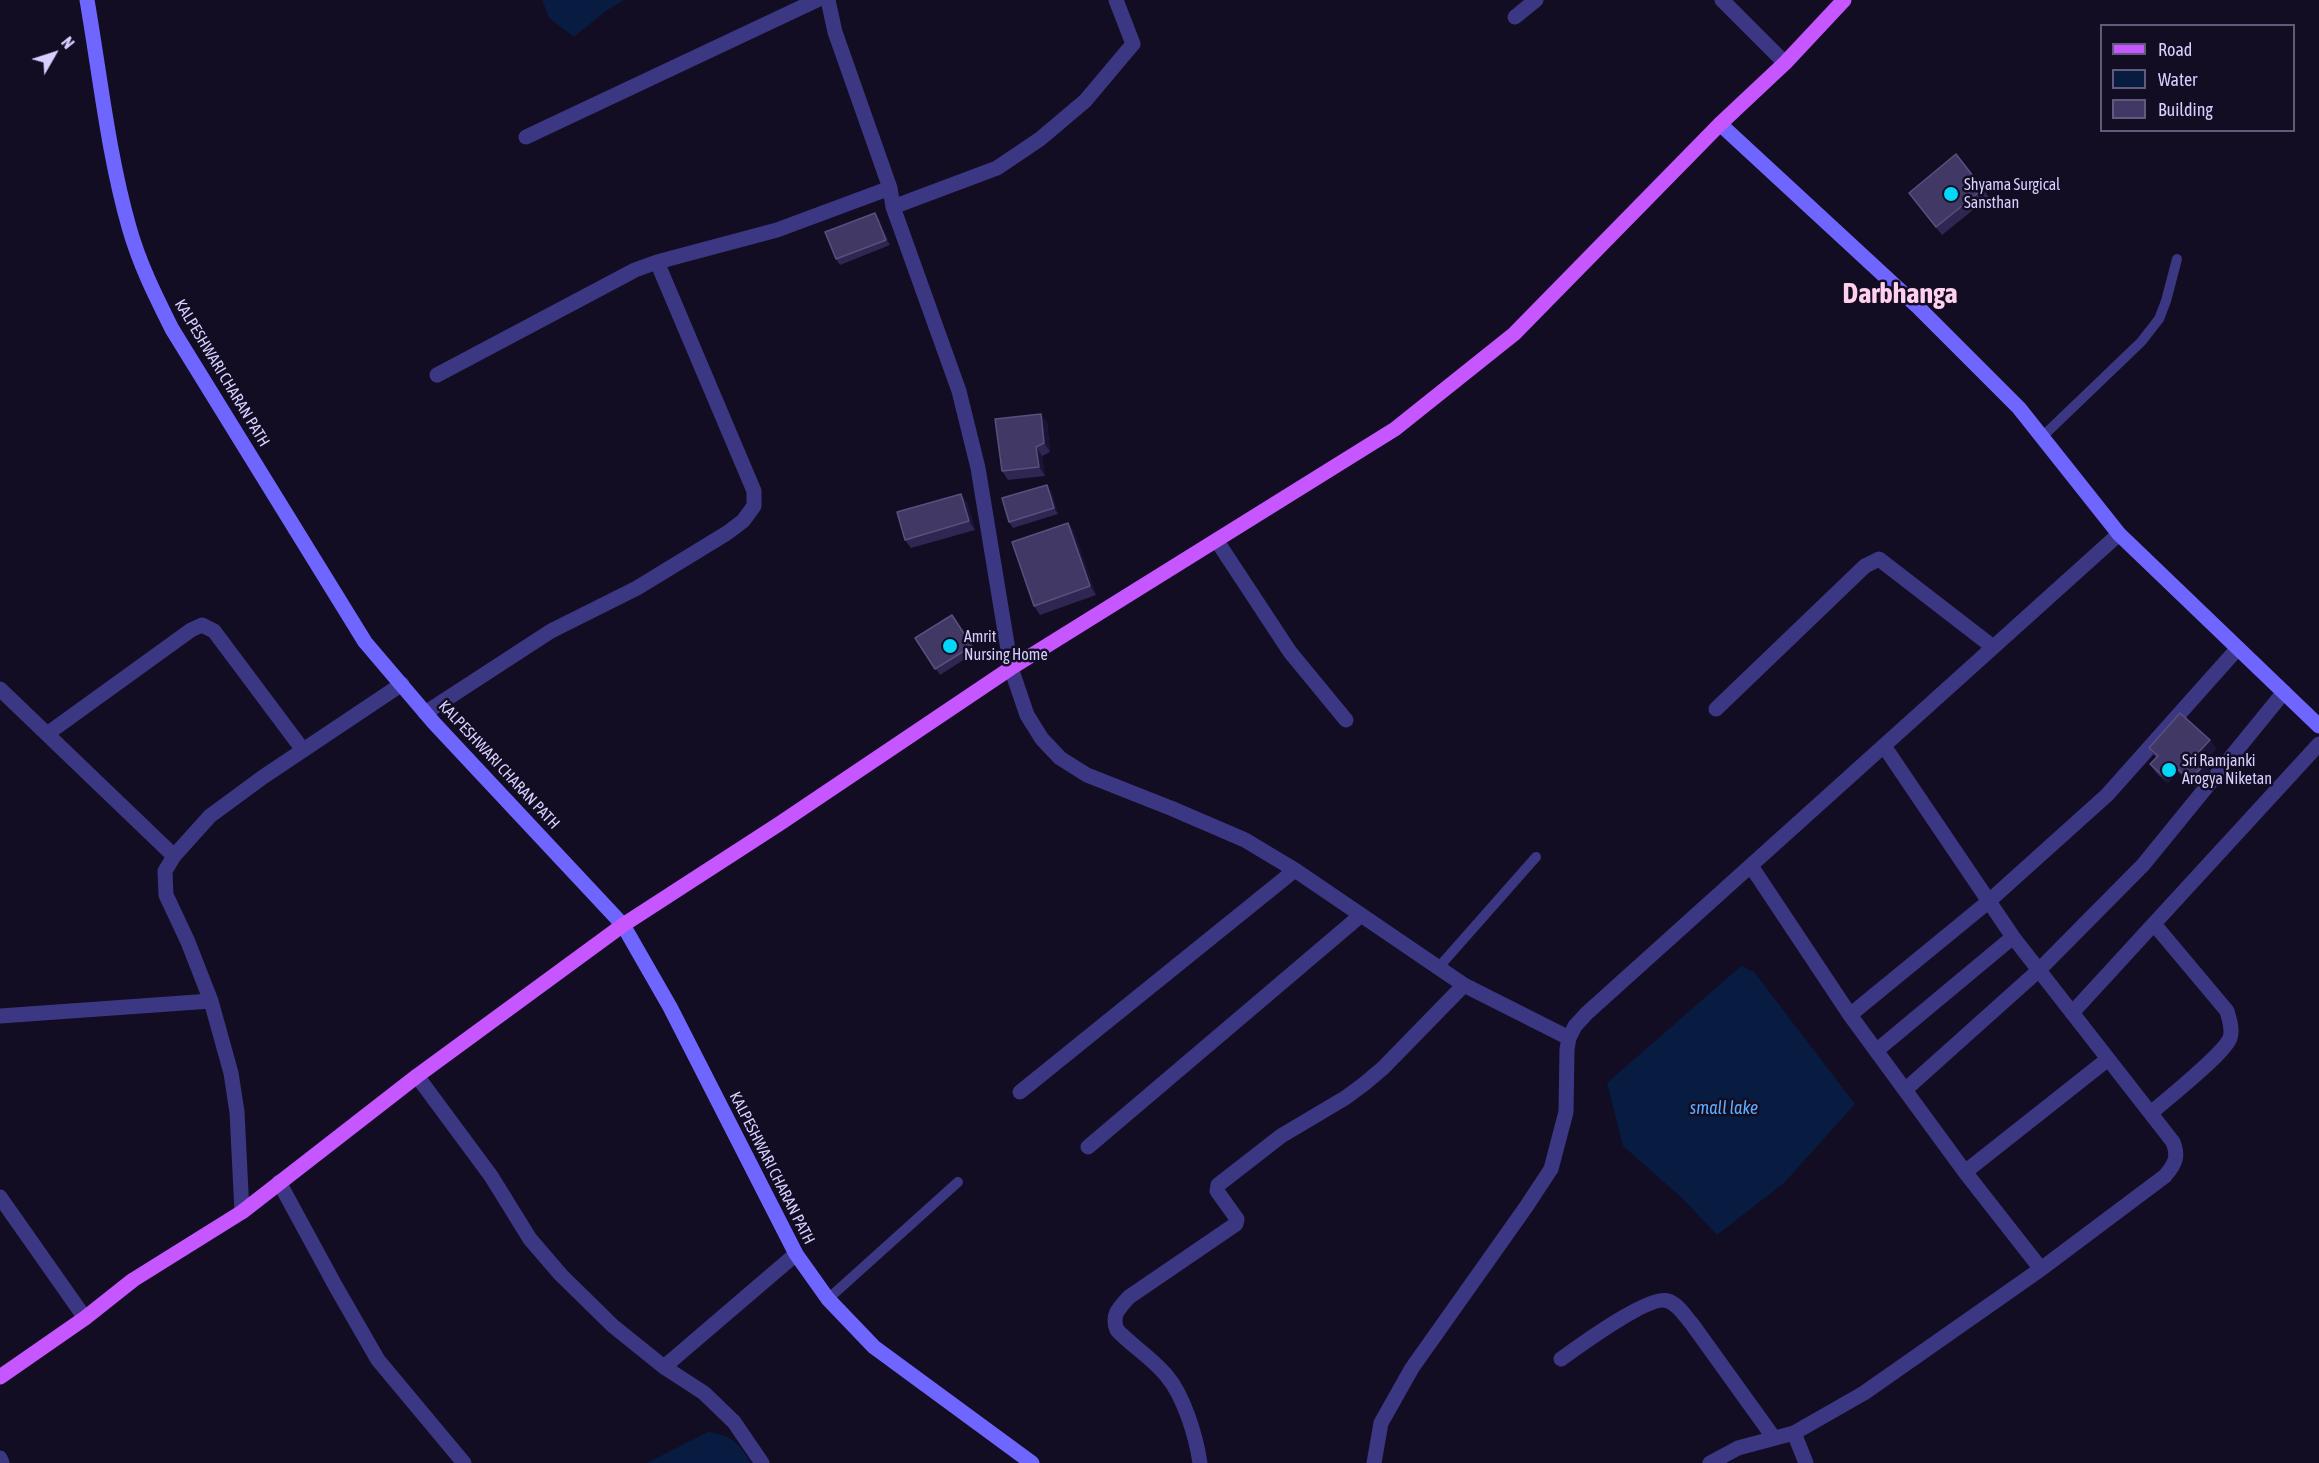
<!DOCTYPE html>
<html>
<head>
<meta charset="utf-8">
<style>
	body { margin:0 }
	#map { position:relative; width:2319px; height:1463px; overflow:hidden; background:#120d23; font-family:"Asap Condensed",sans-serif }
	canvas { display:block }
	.legend { position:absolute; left:2100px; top:24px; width:195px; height:108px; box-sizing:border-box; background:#120d23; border:2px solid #605b7b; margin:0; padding:8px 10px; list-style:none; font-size:18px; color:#d6cfff }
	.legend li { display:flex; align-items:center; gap:12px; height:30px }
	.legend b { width:30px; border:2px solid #605b7b }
	.north { position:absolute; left:24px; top:24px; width:60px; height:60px; -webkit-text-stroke:4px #120d23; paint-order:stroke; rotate:51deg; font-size:16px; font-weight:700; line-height:24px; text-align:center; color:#d6cfff }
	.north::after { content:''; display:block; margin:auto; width:21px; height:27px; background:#d6cfff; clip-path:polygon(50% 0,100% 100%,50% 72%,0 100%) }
</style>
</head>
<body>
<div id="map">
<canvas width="2319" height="1463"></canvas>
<ul class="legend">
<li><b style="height:8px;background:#c656ff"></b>Road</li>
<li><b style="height:16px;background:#081b41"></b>Water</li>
<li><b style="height:16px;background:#413865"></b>Building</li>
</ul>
<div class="north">N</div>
</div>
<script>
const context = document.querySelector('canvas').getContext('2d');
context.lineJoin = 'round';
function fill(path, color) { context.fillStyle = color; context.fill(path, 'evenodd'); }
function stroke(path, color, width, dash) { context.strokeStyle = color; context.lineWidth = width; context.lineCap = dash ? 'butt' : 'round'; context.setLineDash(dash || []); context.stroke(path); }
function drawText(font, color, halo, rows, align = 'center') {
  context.font = font + ' "Asap Condensed",sans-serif'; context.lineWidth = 5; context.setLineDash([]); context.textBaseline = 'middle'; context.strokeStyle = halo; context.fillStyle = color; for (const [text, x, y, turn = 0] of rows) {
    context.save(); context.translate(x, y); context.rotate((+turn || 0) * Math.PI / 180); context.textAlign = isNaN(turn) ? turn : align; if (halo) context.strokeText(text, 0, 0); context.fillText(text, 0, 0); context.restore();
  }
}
fill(new Path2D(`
	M 542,0 L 624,0 L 606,11 L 574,37 L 549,18 Z
	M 1741,966 L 1754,972 L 1855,1104 L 1784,1183 L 1717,1235 L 1681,1197 L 1623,1146 L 1607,1083 Z
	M 708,1432 C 732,1435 739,1443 751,1463 L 647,1463 Z`), '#081b41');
stroke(new Path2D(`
	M 2042,437 L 2141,342 L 2159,319 L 2166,301 L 2177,259
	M 1438,968 L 1536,857
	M 828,1299 L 958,1182`), '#3c3783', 10);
stroke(new Path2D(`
	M 828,0 L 835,32 L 890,188 L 893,207 L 959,391 L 978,468 L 1011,668 L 1027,715 L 1042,739 L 1060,758 L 1087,775 L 1173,809 L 1245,840 L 1295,870 L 1464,985 L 1569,1038
	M 1722,0 L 1785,63
	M 1515,17 L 1536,0
	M 526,137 L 817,0
	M 893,207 L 997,168 L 1040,139 L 1085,101 L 1133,44 L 1116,0
	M 437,375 L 635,270 L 657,262 L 777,230 L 890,188
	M 1217,541 L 1290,652 L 1346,720
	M 0,689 L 174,856
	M 1716,709 L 1865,566 L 1879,559 L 1993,647
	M 425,713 L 551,631 L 637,588 L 727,533 L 743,521 L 754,506 L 754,491 L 657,262
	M 47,734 L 191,630 L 202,625 L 214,631 L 303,750
	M 1751,866 L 1850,1015 L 1965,1172 L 2041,1269
	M 2072,1013 L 2319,744
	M 1850,1015 L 1988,902 L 2107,795 L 2238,648
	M 0,1016 L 211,1001
	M 1876,1051 L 2013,937
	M 417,1076 L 491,1176 L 530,1239 L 561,1275 L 613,1326 L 664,1367 L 704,1393 L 734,1422 L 762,1463
	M 1905,1090 L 2039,970 L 2143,865 L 2284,692
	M 1020,1092 L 1295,870
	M 2151,1113 C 2167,1099 2224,1054 2230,1038 C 2233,1029 2229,1019 2227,1011 L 2154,924
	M 1088,1147 L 1360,916
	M 1965,1172 L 2108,1059
	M 279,1182 L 336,1287 L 378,1360 L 464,1463
	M 0,1197 L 85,1318
	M 242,1212 L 237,1112 L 231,1073 L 211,1001 L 188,942 L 166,895 L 165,871 L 174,856 L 210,816 L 263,777 L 402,684
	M 1561,1359 C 1578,1347 1650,1294 1668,1301 C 1678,1304 1685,1316 1692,1324 L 1774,1438
	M 664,1367 L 796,1254
	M 1794,1433 L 1806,1463
	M 0,1458 L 2,1463
	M 1200,1463 C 1196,1436 1184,1396 1166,1375 C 1152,1358 1132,1346 1117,1330 C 1111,1315 1119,1308 1129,1297 L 1236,1224 L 1237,1219 L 1217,1191 L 1218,1185 L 1281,1136 L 1345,1098 L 1364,1084 L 1383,1068 L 1464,985
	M 1374,1463 L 1381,1423 L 1412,1368 L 1526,1207 L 1551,1169 L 1566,1112 L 1567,1049 L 1569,1038 L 1575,1026 L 1587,1013 L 2119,534
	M 1710,1463 L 1738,1448 L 1794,1433 L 1864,1393 L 2041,1269 L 2165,1176 C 2175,1164 2179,1157 2173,1142 L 2013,937 L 1884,746`), '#3c3783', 15);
stroke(new Path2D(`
	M 87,0 C 100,75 108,153 129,227 C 139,263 155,295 172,329 L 365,642 L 434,723 L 623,925 L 670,1007 L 796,1254 L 828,1299 L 874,1347 L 1032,1463
	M 1720,124 L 1917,306 L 2019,408 L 2119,534 L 2319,726`), '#6f66ff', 15);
stroke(new Path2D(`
	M 0,1377 L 85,1318 L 133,1280 L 242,1212 L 417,1076 L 623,925 L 779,824 L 1011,668 L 1395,429 L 1514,334 L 1720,124 L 1785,63 L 1844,0`), '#c656ff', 15);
fill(new Path2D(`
	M 1983,189 L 1989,197 L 1942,235 L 1909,193 Z
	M 875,213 L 879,219 L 890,245 L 840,265 L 836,259 Z
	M 1047,422 L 1050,452 L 1042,456 L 1045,476 L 1008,480 L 1002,471 Z
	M 1051,491 L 1058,514 L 1013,528 L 1009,522 Z
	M 967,502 L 975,530 L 911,548 L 905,540 Z
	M 1068,523 L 1074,532 L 1096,595 L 1040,615 L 1034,606 Z
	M 952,615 L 976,652 L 940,675 L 915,638 Z
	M 2210,740 L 2216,749 L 2203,762 L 2211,772 L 2196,788 L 2178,772 L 2168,783 L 2156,773 L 2150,764 L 2156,758 L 2149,748 Z`), '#302652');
fill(new Path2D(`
	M 875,213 L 879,219 L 890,245 L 886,240 Z
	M 1041,414 L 1047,422 L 1050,452 L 1044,443 Z
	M 1036,447 L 1042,456 L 1045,476 L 1039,467 Z
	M 1047,485 L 1051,491 L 1058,514 L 1054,508 Z
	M 961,494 L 967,502 L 975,530 L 969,521 Z
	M 1068,523 L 1074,532 L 1096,595 L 1090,586 Z
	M 2210,740 L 2216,749 L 2202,764 L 2196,755 Z
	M 2172,764 L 2178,772 L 2168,783 L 2162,775 Z
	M 2205,764 L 2211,772 L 2196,788 L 2190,780 Z`), '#1c1437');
const building = new Path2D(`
	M 1956,154 L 1983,189 L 1936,227 L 1909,193 Z
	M 875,213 L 886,240 L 836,259 L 825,232 Z
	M 1041,414 L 1044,443 L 1036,447 L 1039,467 L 1002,471 L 995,419 Z
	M 1047,485 L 1054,508 L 1009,522 L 1002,498 Z
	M 961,494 L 969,521 L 905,540 L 897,512 Z
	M 1068,523 L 1090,586 L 1034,606 L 1012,542 Z
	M 952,615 L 972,646 L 935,669 L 915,638 Z
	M 2180,713 L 2210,740 L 2196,755 L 2205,764 L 2190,780 L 2172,764 L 2162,775 L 2150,764 L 2158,756 L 2149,748 Z`);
fill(building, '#413865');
stroke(building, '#59507d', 1.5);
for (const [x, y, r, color] of [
	[1951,194,8,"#00d8fa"],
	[950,646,8,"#00d8fa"],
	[2169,770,8,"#00d8fa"]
]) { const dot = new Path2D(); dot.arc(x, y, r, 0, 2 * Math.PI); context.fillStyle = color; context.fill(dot); stroke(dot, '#120d23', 2); }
drawText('16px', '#d6cfff', '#120d23', [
	["Shyama Surgical",1964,185],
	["Sansthan",1964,203],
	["Amrit",964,637],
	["Nursing Home",964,655],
	["Sri Ramjanki",2182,761],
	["Arogya Niketan",2182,779]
], 'left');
drawText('16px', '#d6cfff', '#120d23', [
	["KALPESHWARI CHARAN PATH",222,373,59],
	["KALPESHWARI CHARAN PATH",499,765,47],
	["KALPESHWARI CHARAN PATH",772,1168,63]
]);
drawText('italic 18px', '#5daeff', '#120d23', [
	["small lake",1724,1108]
]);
drawText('bold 28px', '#ffd1ed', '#120d23', [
	["Darbhanga",1900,294]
]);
</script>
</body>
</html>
